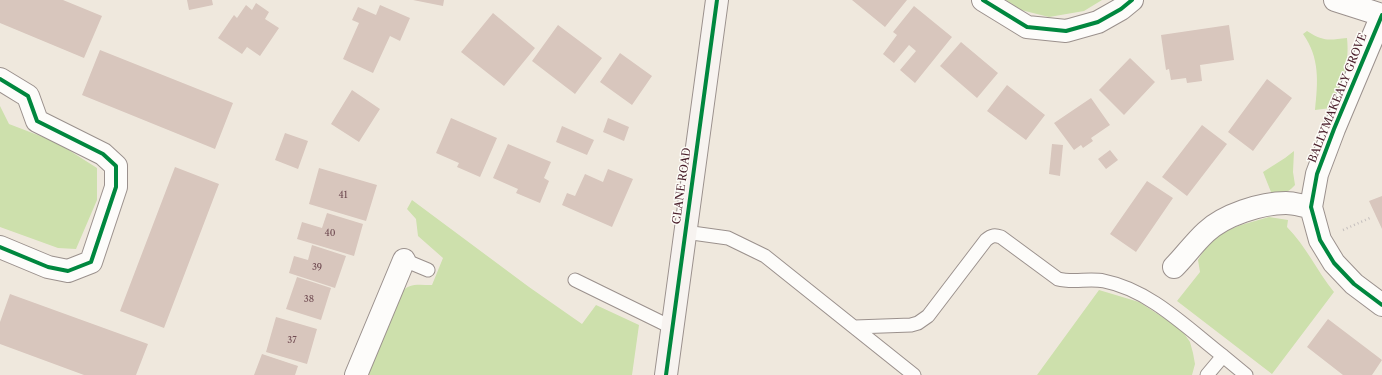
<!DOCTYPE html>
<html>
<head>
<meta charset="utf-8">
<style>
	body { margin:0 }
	canvas { display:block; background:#efe8dd }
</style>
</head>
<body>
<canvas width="1382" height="375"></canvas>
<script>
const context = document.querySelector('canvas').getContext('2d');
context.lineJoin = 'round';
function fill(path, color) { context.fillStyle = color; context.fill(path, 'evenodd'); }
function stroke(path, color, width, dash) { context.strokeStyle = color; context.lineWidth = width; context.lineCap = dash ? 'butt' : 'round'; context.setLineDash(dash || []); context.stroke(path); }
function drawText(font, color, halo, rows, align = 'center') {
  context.font = font + ' "Libre Caslon Text",serif'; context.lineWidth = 3; context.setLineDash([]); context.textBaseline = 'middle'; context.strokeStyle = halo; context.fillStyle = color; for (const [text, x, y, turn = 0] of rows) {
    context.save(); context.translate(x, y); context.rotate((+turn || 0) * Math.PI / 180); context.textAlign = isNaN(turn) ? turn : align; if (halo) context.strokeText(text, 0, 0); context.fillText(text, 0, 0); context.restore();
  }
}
fill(new Path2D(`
	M 1006,0 L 1102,0 L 1084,11 L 1049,17 L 1021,10 Z
	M 1307,31 C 1324,42 1329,40 1347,38 C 1350,66 1341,83 1331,108 L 1315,110 C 1318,82 1320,58 1303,34 Z
	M 0,106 L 9,124 L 56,142 L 97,168 L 97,200 L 76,249 L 58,248 L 0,227 Z
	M 1294,151 L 1293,172 L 1295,185 C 1289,192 1281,196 1271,192 L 1263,172 L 1285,158 Z
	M 412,200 L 529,287 L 582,324 L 596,305 L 639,325 L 632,375 L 367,375 L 401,293 C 409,282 420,285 432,285 L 443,258 L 418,236 L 416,219 L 407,209 Z
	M 1269,217 L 1288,220 L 1287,227 C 1306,246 1317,271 1334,292 L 1272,374 L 1177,301 L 1200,272 L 1198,260 L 1204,250 L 1221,233 L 1241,225 Z
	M 1099,290 L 1139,302 L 1181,329 L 1190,342 L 1193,353 L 1195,364 L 1192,375 L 1037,375 Z`), '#cde0ac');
fill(new Path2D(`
	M 0,0 L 63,0 L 102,16 L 84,58 L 0,23 Z
	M 187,0 L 212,0 L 213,5 L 189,10 Z
	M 413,0 L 444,0 L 443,6 Z
	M 852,0 L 907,0 L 885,27 Z
	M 256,3 L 269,12 L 265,19 L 279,28 L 260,56 L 247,47 L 242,54 L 218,38 L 234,15 L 237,18 L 246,5 L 252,10 Z
	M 380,5 L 410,18 L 400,41 L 390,36 L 373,73 L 343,59 L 359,23 L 352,20 L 358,7 L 376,15 Z
	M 914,6 L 952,37 L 915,83 L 900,70 L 916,51 L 909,45 L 894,63 L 883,54 L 897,35 L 893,32 Z
	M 493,13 L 535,48 L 504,86 L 461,52 Z
	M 558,25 L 602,58 L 575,94 L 532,61 Z
	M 1229,25 L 1234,60 L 1200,65 L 1202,81 L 1187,83 L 1186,78 L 1171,80 L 1169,69 L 1166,70 L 1161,35 Z
	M 961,42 L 998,73 L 977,98 L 940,66 Z
	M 100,50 L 233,103 L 215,149 L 82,95 Z
	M 620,53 L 652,76 L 632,105 L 600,82 Z
	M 1130,58 L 1155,82 L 1124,115 L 1099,90 Z
	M 1267,79 L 1292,98 L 1253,151 L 1228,132 Z
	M 1007,85 L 1045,115 L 1026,140 L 987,111 Z
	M 352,90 L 380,109 L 359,142 L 331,124 Z
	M 1091,98 L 1110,125 L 1091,138 L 1093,141 L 1083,148 L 1081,145 L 1074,150 L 1054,123 Z
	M 451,118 L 497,138 L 480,177 L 457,167 L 459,163 L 436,153 Z
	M 608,118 L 629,127 L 624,141 L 603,132 Z
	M 1202,125 L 1227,144 L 1187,196 L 1162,177 Z
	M 562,126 L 594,140 L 587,155 L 556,142 Z
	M 285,133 L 308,141 L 298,169 L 275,160 Z
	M 508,144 L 551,162 L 544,178 L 549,181 L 540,203 L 516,193 L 518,189 L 493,178 Z
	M 1052,144 L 1063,145 L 1060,176 L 1049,174 Z
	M 1110,150 L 1118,160 L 1106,169 L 1098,159 Z
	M 175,167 L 219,184 L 164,328 L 120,311 Z
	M 319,168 L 377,185 L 366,221 L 309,204 Z
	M 608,169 L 633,179 L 612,227 L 562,205 L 567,193 L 575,196 L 585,174 L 603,182 Z
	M 1147,181 L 1173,198 L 1136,252 L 1110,234 Z
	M 1382,196 L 1382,229 L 1369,201 Z
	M 327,213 L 363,224 L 354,256 L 297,239 L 302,222 L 322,228 Z
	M 312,245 L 346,256 L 335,288 L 289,273 L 294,256 L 308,260 Z
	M 297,277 L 331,288 L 321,320 L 286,309 Z
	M 10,294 L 148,344 L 136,375 L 84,375 L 0,344 L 0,322 Z
	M 276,317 L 317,329 L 307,364 L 266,352 Z
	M 1328,319 L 1382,360 L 1372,375 L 1343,375 L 1307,347 Z
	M 262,354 L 298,366 L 295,375 L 254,375 Z`), '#d8c6bd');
const lane = new Path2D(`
	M 685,232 L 728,238 L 765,256 L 914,375
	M 404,260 L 428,270
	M 575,280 L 673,328
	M 855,327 L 911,325 L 918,323 L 928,316 L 986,240 C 992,235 995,235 1001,237 L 1058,279 C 1073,283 1089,278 1104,281 C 1150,290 1187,328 1223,356
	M 1207,375 L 1223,356 L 1246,375`);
const street = new Path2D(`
	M 983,0 L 1027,27 L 1066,31 L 1098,22 L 1121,9 L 1132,0
	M 1335,0 L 1382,15
	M 1382,15 L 1334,129 L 1317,174 L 1311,207 L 1320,240 L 1334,263 L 1354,284 L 1382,305
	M 0,79 L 28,96 L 37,121 L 103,154 L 116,166 L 116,187 L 91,262 L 68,271 L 48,267 L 0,247
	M 1174,267 C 1185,256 1194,243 1206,232 C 1224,215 1261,203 1286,203 C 1294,203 1303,206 1311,207
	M 356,375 L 404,260`);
const secondary = new Path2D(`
	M 666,375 L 717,0`);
stroke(lane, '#9b918d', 15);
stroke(street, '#9b918d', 24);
stroke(secondary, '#9b918d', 24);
stroke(new Path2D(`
	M 1343,230 L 1372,217`), '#c4bebd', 2.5, [1, 3]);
stroke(lane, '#fdfcfa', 13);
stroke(street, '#fdfcfa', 22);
stroke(secondary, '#f7f3f0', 22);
stroke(new Path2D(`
	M 983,0 L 1027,27 L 1066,31 L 1098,22 L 1121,9 L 1132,0
	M 1382,15 L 1334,129 L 1317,174 L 1311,207 L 1320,240 L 1334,263 L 1354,284 L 1382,305
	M 0,79 L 28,96 L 37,121 L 103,154 L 116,166 L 116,187 L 91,262 L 68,271 L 48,267 L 0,247
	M 666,375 L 717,0`), '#00873e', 4);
drawText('9px', '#6e4950', null, [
	["41",343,195],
	["40",330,233],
	["39",317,267],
	["38",309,299],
	["37",292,340]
]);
drawText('11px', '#4a1f2b', '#fdfcf7', [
	["BALLYMAKEALY GROVE",1338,98,-68],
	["CLANE ROAD",682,186,-82]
]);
</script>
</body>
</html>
